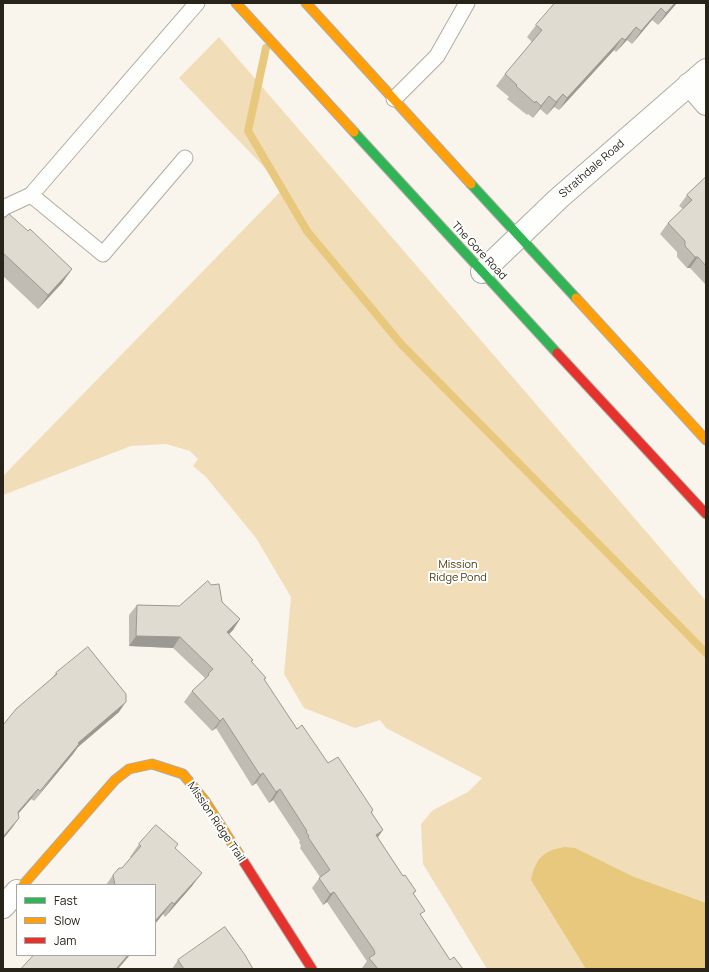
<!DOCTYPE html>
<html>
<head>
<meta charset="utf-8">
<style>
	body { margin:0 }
	#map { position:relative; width:709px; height:972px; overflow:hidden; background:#f9f5ec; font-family:Manrope,sans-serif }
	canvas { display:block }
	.frame { position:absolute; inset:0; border:4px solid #292419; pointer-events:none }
	.legend { position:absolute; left:16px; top:884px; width:140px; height:72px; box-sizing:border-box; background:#fff; border:1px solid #a9a7a3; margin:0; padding:5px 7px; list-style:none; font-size:12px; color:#292419 }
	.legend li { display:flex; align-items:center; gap:8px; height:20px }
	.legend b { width:20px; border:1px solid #a9a7a3 }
</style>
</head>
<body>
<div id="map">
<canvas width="709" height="972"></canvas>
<div class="frame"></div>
<ul class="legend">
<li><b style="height:5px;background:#30b455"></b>Fast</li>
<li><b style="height:5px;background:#ff9f0a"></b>Slow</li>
<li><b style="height:5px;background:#e5322d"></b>Jam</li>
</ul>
</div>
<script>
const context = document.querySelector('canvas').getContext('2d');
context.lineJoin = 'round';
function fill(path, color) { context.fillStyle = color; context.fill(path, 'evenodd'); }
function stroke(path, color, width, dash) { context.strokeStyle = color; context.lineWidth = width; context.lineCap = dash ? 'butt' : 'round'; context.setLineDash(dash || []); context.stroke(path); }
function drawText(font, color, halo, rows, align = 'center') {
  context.font = font + ' Manrope,sans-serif'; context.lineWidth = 4; context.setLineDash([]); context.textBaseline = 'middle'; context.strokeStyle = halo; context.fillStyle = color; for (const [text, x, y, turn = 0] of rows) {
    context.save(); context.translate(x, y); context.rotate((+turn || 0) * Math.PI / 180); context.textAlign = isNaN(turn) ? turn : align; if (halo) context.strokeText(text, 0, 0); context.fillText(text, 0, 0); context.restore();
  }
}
fill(new Path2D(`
	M 219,37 L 706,601 L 706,969 L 487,969 L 423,864 L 421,824 L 433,810 L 468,792 L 482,778 L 386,728 L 380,720 L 355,728 L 304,708 L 284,674 L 291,597 L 256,538 L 206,477 L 193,466 L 198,459 L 190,451 L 166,444 L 131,446 L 3,495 L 3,476 L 284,188 L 179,78 Z`), '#f1deb8');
fill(new Path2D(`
	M 565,847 L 575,848 L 634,877 L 706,903 L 706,969 L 586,969 L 531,880 C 535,859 544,850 565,847 Z`), '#e8c87d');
stroke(new Path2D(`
	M 266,48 L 248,131 L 307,231 L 402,345 L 706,653`), '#e8c87d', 8);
const lane = new Path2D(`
	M 394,99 L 437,56 L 467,3
	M 185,158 L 103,254 L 31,195 L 197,3
	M 3,209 L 5,207 L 31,195`);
const street = new Path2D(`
	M 689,84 L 706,104
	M 482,272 L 558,199 L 706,70
	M 3,907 L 17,891`);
const fast = new Path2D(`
	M 354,132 L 557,353
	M 471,184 L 576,298`);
const slow = new Path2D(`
	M 236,3 L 354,132
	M 306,3 L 471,184
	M 576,298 L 706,440
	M 23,885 L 115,780 L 129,769 L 152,764 L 183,774 L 205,801 L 242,859`);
const jam = new Path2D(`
	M 557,353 L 706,514
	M 242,859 L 312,969`);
stroke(lane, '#b0aca3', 17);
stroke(street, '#b0aca3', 24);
stroke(fast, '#b0aca3', 11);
stroke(slow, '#b0aca3', 11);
stroke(jam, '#b0aca3', 11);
stroke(lane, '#fefefc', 15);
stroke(street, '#fefefc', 22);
stroke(fast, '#30b455', 9);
stroke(slow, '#ff9f0a', 9);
stroke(jam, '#e5322d', 9);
fill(new Path2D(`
	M 677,3 L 658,25 L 652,20 L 632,44 L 627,40 L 616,52 L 614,50 L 559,110 L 554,107 L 547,115 L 540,109 L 533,118 L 528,114 L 527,115 L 507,99 L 509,97 L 496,86 L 505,74 L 532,42 L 527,37 L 536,25 Z
	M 706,177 L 706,285 L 690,268 L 687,268 L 677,257 L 677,252 L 660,234 L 668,223 L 683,209 L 679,206 L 687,195 Z
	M 3,220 L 28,231 L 72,269 L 62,283 L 38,309 L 3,276 Z
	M 222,602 L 240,619 L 233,630 L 229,634 L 253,660 L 251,662 L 266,678 L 264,680 L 297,729 L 328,763 L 373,810 L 372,813 L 378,838 L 403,876 L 416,891 L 413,894 L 421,916 L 450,960 L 463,969 L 363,969 L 362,968 L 367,961 L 366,960 L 327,902 L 323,905 L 312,888 L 320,877 L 300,848 L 301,846 L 299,842 L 300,841 L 273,800 L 269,803 L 256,783 L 252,786 L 216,728 L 212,731 L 184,702 L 192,691 L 203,681 L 205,678 L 173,648 L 129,646 L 129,615 L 137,605 L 179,606 Z
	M 56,673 L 119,712 L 78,747 L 73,754 L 34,801 L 31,799 L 18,814 L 19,818 L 3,839 L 3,725 L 51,679 Z
	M 139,844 L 175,848 L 192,886 L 165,917 L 163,914 L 155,924 L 155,885 L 106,885 L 113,875 L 122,868 L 131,858 L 130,857 Z
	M 178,960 L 253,969 L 172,969 Z`), '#c0bcb4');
fill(new Path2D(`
	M 675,3 L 677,3 L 658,25 L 666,13 Z
	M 661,8 L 652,20 L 632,44 L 641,31 Z
	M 636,27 L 627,40 L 616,52 L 625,40 Z
	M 622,38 L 614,50 L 559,110 L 567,98 Z
	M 563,94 L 554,107 L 547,115 L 556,102 Z
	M 549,96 L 540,109 L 533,118 L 541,106 Z
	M 695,257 L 698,257 L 690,268 L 687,268 Z
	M 72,269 L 62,283 L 38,309 L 48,295 Z
	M 240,619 L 233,630 L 220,643 L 227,632 Z
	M 136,636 L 180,637 L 173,648 L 129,646 Z
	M 126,702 L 119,712 L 78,747 L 73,754 L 34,801 L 78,743 Z
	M 223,718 L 216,728 L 212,731 L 220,721 Z
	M 263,773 L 256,783 L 252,786 L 260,775 Z
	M 38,789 L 31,799 L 11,822 L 18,812 Z
	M 280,789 L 273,800 L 269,803 L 276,792 Z
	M 19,818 L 12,828 L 3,839 L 3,837 Z
	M 383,830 L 376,840 L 376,835 Z
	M 202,873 L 192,886 L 165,917 L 174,904 Z
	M 334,892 L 327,902 L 323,905 L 330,894 Z
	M 172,902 L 163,914 L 155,924 L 155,921 Z
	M 128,955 L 130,955 L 118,969 L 116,969 Z`), '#9c9992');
const building = new Path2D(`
	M 555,3 L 675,3 L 666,13 L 661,8 L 641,31 L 636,27 L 625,40 L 622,38 L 567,98 L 563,94 L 556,102 L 549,96 L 541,106 L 536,101 L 535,103 L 516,86 L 517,85 L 505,74 L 542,30 L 536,25 Z
	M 706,177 L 706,266 L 698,257 L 695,257 L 685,246 L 685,241 L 668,223 L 692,200 L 687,195 Z
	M 9,214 L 28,231 L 30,229 L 72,269 L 48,295 L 3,253 L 3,220 Z
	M 208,581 L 211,585 L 219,584 L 222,602 L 240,619 L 227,632 L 253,660 L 251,661 L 266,678 L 264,679 L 297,729 L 302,725 L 328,763 L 338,757 L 373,810 L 371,812 L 383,830 L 376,835 L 403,876 L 405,875 L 416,891 L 413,893 L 425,911 L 420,914 L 450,960 L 454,957 L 463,969 L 378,969 L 369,958 L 375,954 L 374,950 L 334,892 L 330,894 L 319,878 L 330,870 L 308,837 L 309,836 L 306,832 L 307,831 L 280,789 L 276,792 L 263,773 L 260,775 L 223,718 L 220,721 L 192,691 L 209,675 L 208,674 L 213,669 L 180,637 L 136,636 L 137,605 L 179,606 Z
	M 88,647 L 126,694 L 126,702 L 78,743 L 79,744 L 40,791 L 38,789 L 18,812 L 19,818 L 3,837 L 3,725 L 16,709 L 57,674 L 56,673 Z
	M 156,825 L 178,844 L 175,848 L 202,873 L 174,904 L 172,902 L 155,921 L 155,885 L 115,885 L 113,875 L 119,868 L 122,868 L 141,846 L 139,844 Z
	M 225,927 L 245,955 L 253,969 L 184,969 L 178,960 Z
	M 34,955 L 128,955 L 116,969 L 21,969 Z`);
fill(building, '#dfdbd1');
stroke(building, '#9c9992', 1);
drawText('11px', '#292419', '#fff', [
	["Strathdale Road",592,169,-41],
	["The Gore Road",479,251,47],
	["Mission Ridge Trail",216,822,56]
]);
drawText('11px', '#48360a', '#fff', [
	["Mission",458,565],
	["Ridge Pond",458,578]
]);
</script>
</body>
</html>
